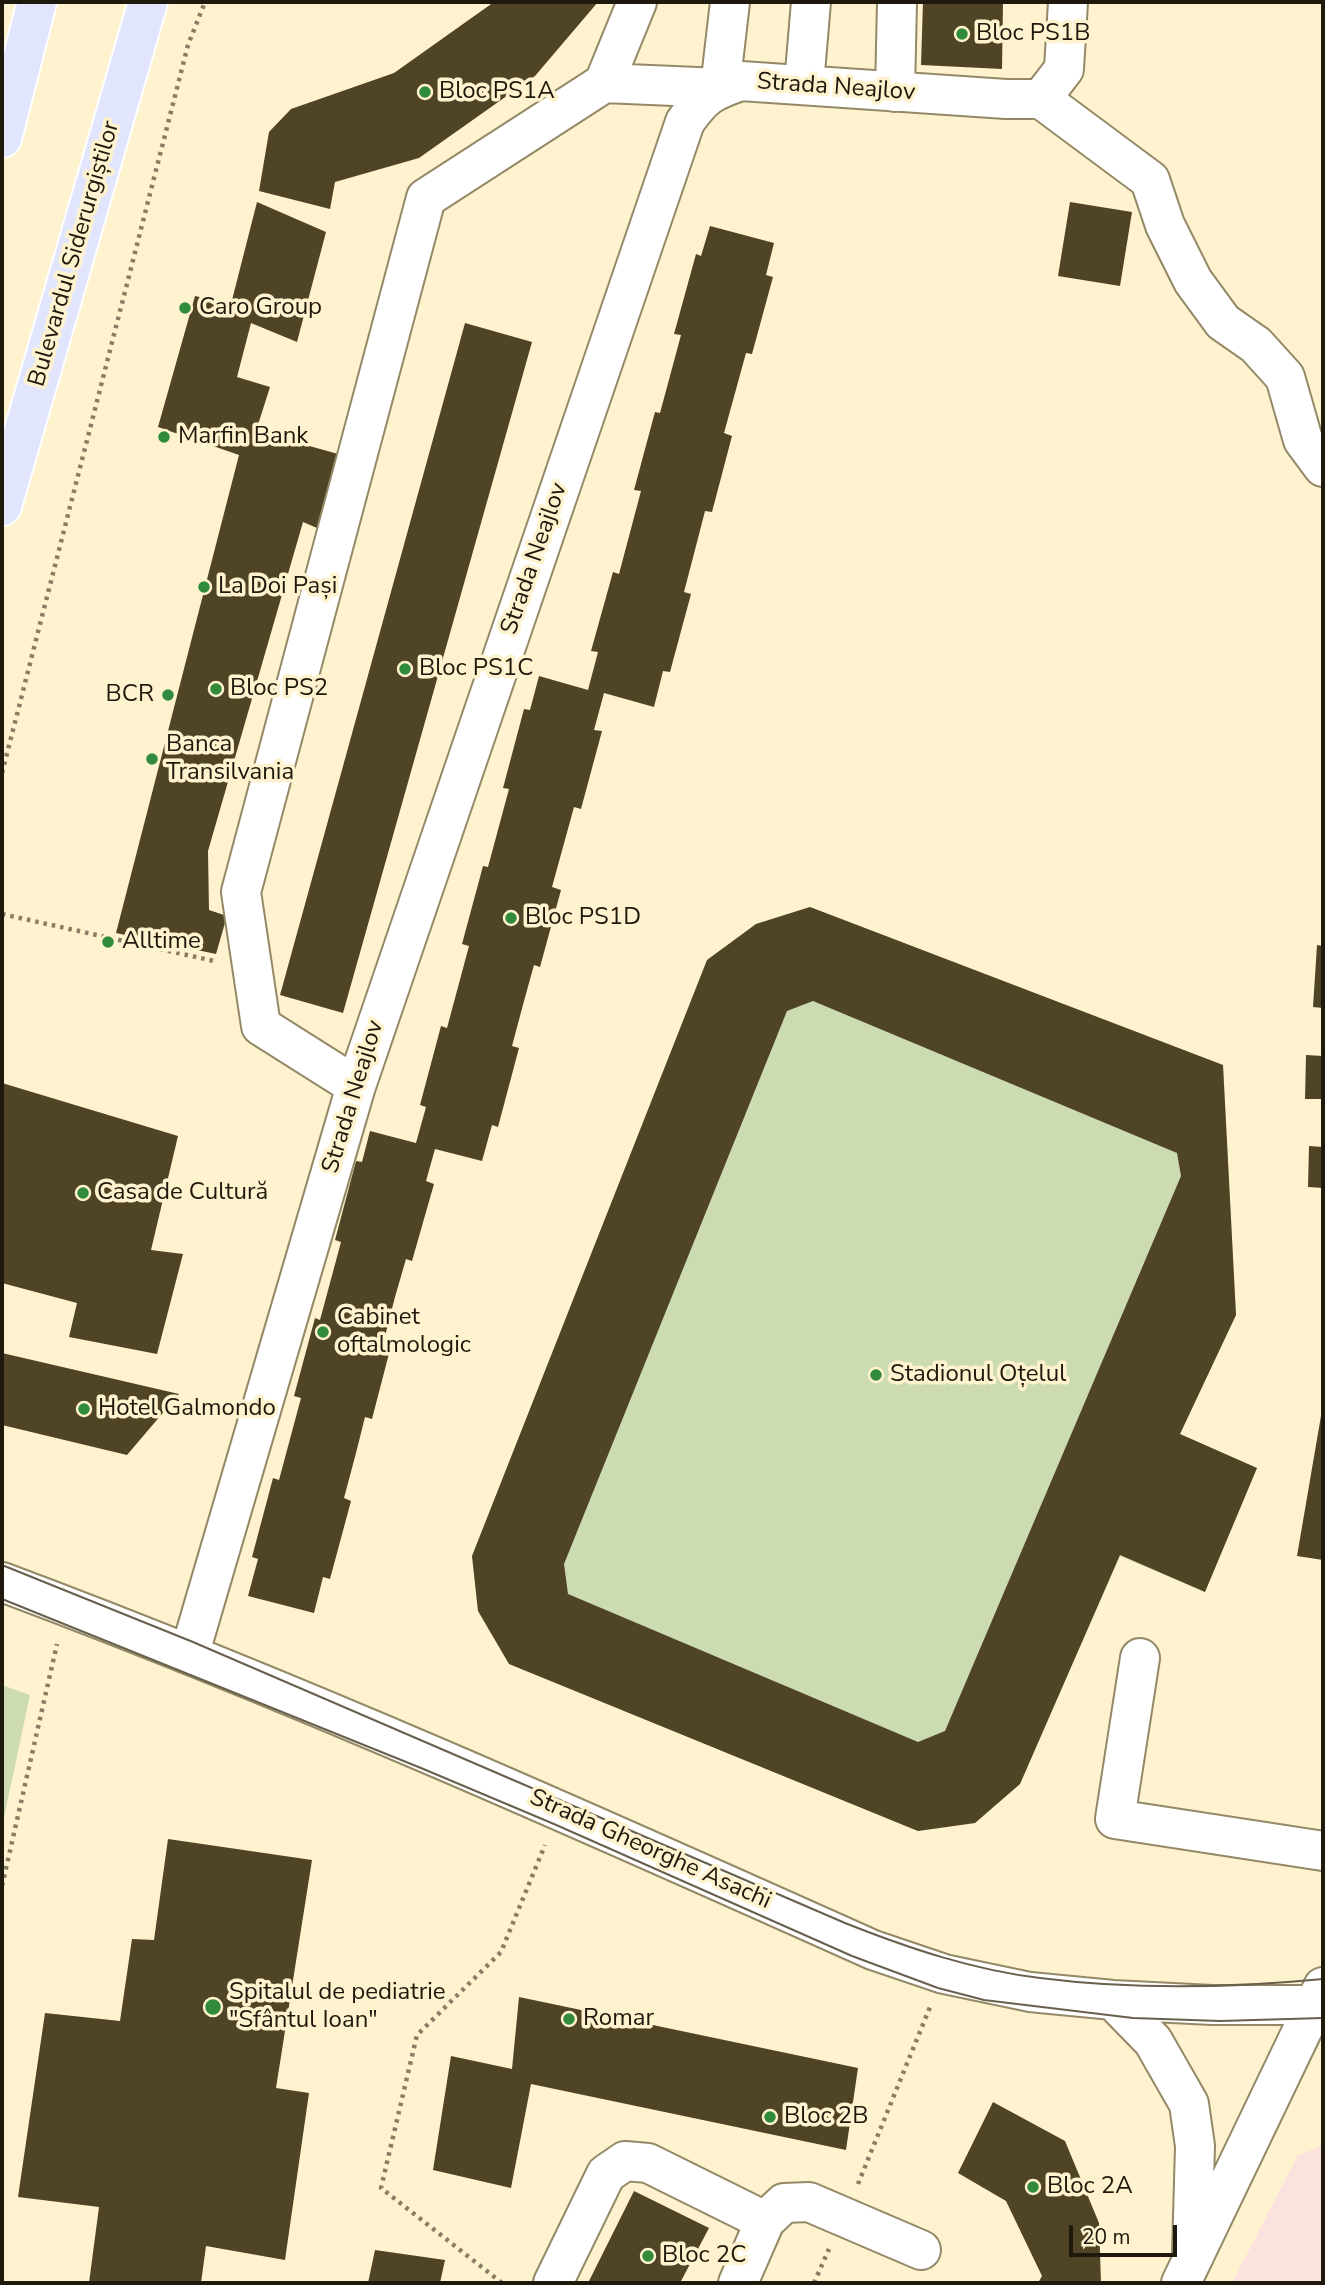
<!DOCTYPE html>
<html>
<head>
<meta charset="utf-8">
<style>
	body { margin:0 }
	#map { position:relative; width:1325px; height:2285px; overflow:hidden; background:#fff2ce; font-family:"Nunito Sans",sans-serif }
	canvas { display:block }
	.frame { position:absolute; inset:0; border:4px solid #1e190c; pointer-events:none }
	.scale { position:absolute; left:1069px; top:2225px; width:108px; height:32px; box-sizing:border-box; border:4px solid #1e190c; border-top:0; padding-left:9px; font-size:21px; line-height:24px; white-space:nowrap; color:#1e190c; -webkit-text-stroke:5px #fff2ce; paint-order:stroke }
</style>
</head>
<body>
<div id="map">
<canvas width="1325" height="2285"></canvas>
<div class="frame"></div>
<div class="scale">20 m</div>
</div>
<script>
const context = document.querySelector('canvas').getContext('2d');
context.lineJoin = 'round';
function fill(path, color) { context.fillStyle = color; context.fill(path, 'evenodd'); }
function stroke(path, color, width, dash) { context.strokeStyle = color; context.lineWidth = width; context.lineCap = dash ? 'butt' : 'round'; context.setLineDash(dash || []); context.stroke(path); }
function drawText(font, color, halo, rows, align = 'center') {
  context.font = font + ' "Nunito Sans",sans-serif'; context.lineWidth = 7; context.setLineDash([]); context.textBaseline = 'middle'; context.strokeStyle = halo; context.fillStyle = color; for (const [text, x, y, turn = 0] of rows) {
    context.save(); context.translate(x, y); context.rotate((+turn || 0) * Math.PI / 180); context.textAlign = isNaN(turn) ? turn : align; if (halo) context.strokeText(text, 0, 0); context.fillText(text, 0, 0); context.restore();
  }
}
fill(new Path2D(`
	M 1323,2146 L 1323,2283 L 1232,2283 L 1298,2155 Z`), '#fce2de');
fill(new Path2D(`
	M 810,907 L 1223,1065 L 1236,1315 L 1180,1434 L 1257,1468 L 1205,1592 L 1120,1556 L 1020,1784 L 975,1823 L 918,1831 L 509,1664 L 478,1611 L 472,1556 L 707,960 L 756,924 Z
	M 2,1685 L 30,1695 L 2,1827 Z`), '#cddbb3');
fill(new Path2D(`
	M 494,2 L 598,2 L 535,76 L 419,158 L 335,182 L 330,209 L 259,191 L 269,132 L 291,109 L 394,73 Z
	M 923,2 L 1003,2 L 1002,69 L 921,65 Z
	M 257,202 L 326,232 L 297,342 L 251,323 L 237,377 L 270,387 L 256,431 L 338,454 L 317,528 L 303,522 L 208,851 L 209,910 L 227,916 L 216,954 L 116,933 L 239,455 L 158,427 L 195,296 L 231,304 Z
	M 1070,202 L 1132,212 L 1120,286 L 1058,276 Z
	M 710,226 L 774,243 L 766,275 L 773,277 L 752,354 L 746,353 L 724,433 L 732,436 L 712,512 L 705,511 L 696,546 L 684,592 L 691,594 L 670,672 L 663,671 L 654,707 L 604,693 L 594,730 L 602,731 L 581,809 L 574,807 L 552,887 L 561,890 L 540,967 L 534,965 L 524,1001 L 512,1046 L 519,1048 L 498,1127 L 492,1125 L 482,1161 L 435,1149 L 426,1181 L 434,1184 L 412,1261 L 406,1259 L 395,1297 L 384,1340 L 392,1342 L 372,1419 L 365,1417 L 356,1453 L 344,1498 L 351,1501 L 330,1579 L 323,1577 L 314,1613 L 248,1596 L 258,1559 L 252,1557 L 273,1478 L 279,1480 L 301,1398 L 294,1396 L 315,1318 L 320,1320 L 341,1242 L 335,1240 L 356,1161 L 362,1162 L 370,1131 L 416,1143 L 426,1107 L 420,1105 L 441,1026 L 447,1028 L 469,946 L 462,944 L 483,866 L 488,867 L 509,789 L 503,788 L 524,709 L 530,710 L 539,676 L 588,690 L 598,652 L 591,651 L 613,572 L 619,574 L 641,491 L 634,490 L 655,412 L 660,413 L 681,335 L 674,334 L 696,254 L 701,256 Z
	M 465,323 L 532,342 L 343,1013 L 280,995 Z
	M 810,907 L 1223,1065 L 1236,1315 L 1180,1434 L 1257,1468 L 1205,1592 L 1120,1555 L 1020,1784 L 975,1823 L 918,1831 L 509,1664 L 478,1611 L 472,1556 L 707,960 L 756,924 ZM 813,1001 L 1177,1153 L 1181,1176 L 945,1731 L 918,1742 L 568,1594 L 564,1564 L 787,1011 Z
	M 1317,945 L 1323,946 L 1323,1008 L 1313,1007 Z
	M 1306,1055 L 1323,1056 L 1323,1099 L 1305,1099 Z
	M 2,1083 L 178,1136 L 151,1250 L 183,1254 L 157,1354 L 69,1337 L 77,1303 L 2,1283 Z
	M 1309,1146 L 1323,1147 L 1323,1188 L 1308,1187 Z
	M 2,1353 L 179,1394 L 127,1455 L 2,1425 Z
	M 1322,1410 L 1323,1410 L 1323,1560 L 1297,1556 Z
	M 168,1839 L 312,1860 L 276,2088 L 309,2093 L 285,2260 L 206,2246 L 201,2283 L 89,2283 L 99,2207 L 18,2197 L 45,2013 L 120,2021 L 132,1939 L 154,1940 Z
	M 519,1997 L 858,2068 L 846,2150 L 531,2084 L 511,2188 L 433,2170 L 451,2056 L 512,2069 Z
	M 993,2102 L 1065,2141 L 1099,2223 L 1101,2283 L 1038,2283 L 1042,2276 L 1006,2201 L 958,2173 Z
	M 634,2191 L 709,2228 L 680,2283 L 588,2283 Z
	M 375,2250 L 445,2260 L 440,2283 L 368,2283 Z`), '#4f4425');
const minor = new Path2D(`
	M 604,83 L 720,88 L 730,2
	M 804,84 L 811,2
	M 895,92 L 897,2
	M 1041,99 L 1150,180 L 1165,225 L 1193,281 L 1223,322 L 1256,345 L 1285,377 L 1303,440 L 1323,467
	M 356,1086 L 261,1026 L 241,892 L 426,198 L 604,83 L 637,2
	M 2,1582 C 297,1692 585,1821 873,1950 L 944,1974 L 1030,1992 L 1113,2000 L 1212,2005 L 1314,2005 L 1323,2003
	M 185,1653 L 193,1642 L 356,1086 L 685,122 C 703,96 711,91 741,81 L 1006,99 L 1041,99 L 1064,69 L 1068,2
	M 1140,1658 L 1115,1819 L 1323,1851
	M 1113,2000 L 1153,2041 L 1189,2104 L 1195,2146 L 1192,2252
	M 553,2283 L 606,2174 L 625,2161 L 648,2163 L 765,2221 L 784,2203 L 809,2202 L 921,2250
	M 738,2283 L 765,2221
	M 1181,2283 L 1323,1987`);
const major = new Path2D(`
	M 2,138 L 37,2
	M 2,506 L 148,2`);
stroke(minor, '#948967', 42);
stroke(major, '#fff', 42);
stroke(new Path2D(`
	M 2,773 L 188,45 L 205,2
	M 2,914 L 214,961
	M 2,1886 L 57,1644
	M 858,2184 L 930,2007
	M 502,2283 L 381,2188 L 417,2035 L 501,1952 L 545,1845
	M 814,2283 L 829,2249`), '#877e66', 4.5, [3.5, 5]);
stroke(minor, '#fff', 38);
stroke(major, '#e2e5fe', 38);
stroke(new Path2D(`
	M 2,1565 L 193,1642 L 845,1923 C 908,1948 973,1970 1040,1978 C 1134,1990 1230,1988 1323,1979
	M 2,1599 L 421,1768 L 554,1824 L 852,1956 L 938,1988 L 984,2000 L 1133,2018 L 1220,2021 L 1323,2018`), '#68604c', 2);
for (const [x, y, r, color] of [
	[962,34,7,"#318b3c"],
	[425,92,7,"#318b3c"],
	[185,308,7,"#318b3c"],
	[164,437,7,"#318b3c"],
	[204,587,7,"#318b3c"],
	[405,669,7,"#318b3c"],
	[216,689,7,"#318b3c"],
	[168,695,7,"#318b3c"],
	[152,759,7,"#318b3c"],
	[511,918,7,"#318b3c"],
	[108,942,7,"#318b3c"],
	[83,1193,7,"#318b3c"],
	[323,1332,7,"#318b3c"],
	[876,1375,7,"#318b3c"],
	[84,1409,7,"#318b3c"],
	[213,2007,9,"#318b3c"],
	[569,2019,7,"#318b3c"],
	[770,2117,7,"#318b3c"],
	[1033,2187,7,"#318b3c"],
	[648,2256,7,"#318b3c"]
]) { const dot = new Path2D(); dot.arc(x, y, r, 0, 2 * Math.PI); context.fillStyle = color; context.fill(dot); stroke(dot, '#fff2ce', 2.5); }
drawText('24px', '#1e190c', '#fff2ce', [
	["Bloc PS1B",976,34],
	["Bloc PS1A",439,92],
	["Caro Group",199,308],
	["Marfin Bank",178,437],
	["La Doi Pași",218,587],
	["Bloc PS1C",419,669],
	["Bloc PS2",230,689],
	["BCR",154,695,"right"],
	["Banca",166,745],
	["Transilvania",166,773],
	["Bloc PS1D",525,918],
	["Alltime",122,942],
	["Casa de Cultură",97,1193],
	["Cabinet",337,1318],
	["oftalmologic",337,1346],
	["Stadionul Oțelul",890,1375],
	["Hotel Galmondo",98,1409],
	["Spitalul de pediatrie",229,1993],
	["\"Sfântul Ioan\"",229,2021],
	["Romar",583,2019],
	["Bloc 2B",784,2117],
	["Bloc 2A",1047,2187],
	["Bloc 2C",662,2256]
], 'left');
drawText('24px', '#1e190c', '#fff2ce', [
	["Strada Neajlov",836,88,4],
	["Bulevardul Siderurgiștilor",75,254,-74],
	["Strada Neajlov",535,559,-71],
	["Strada Neajlov",354,1097,-73],
	["Strada Gheorghe Asachi",650,1850,24]
]);
</script>
</body>
</html>
